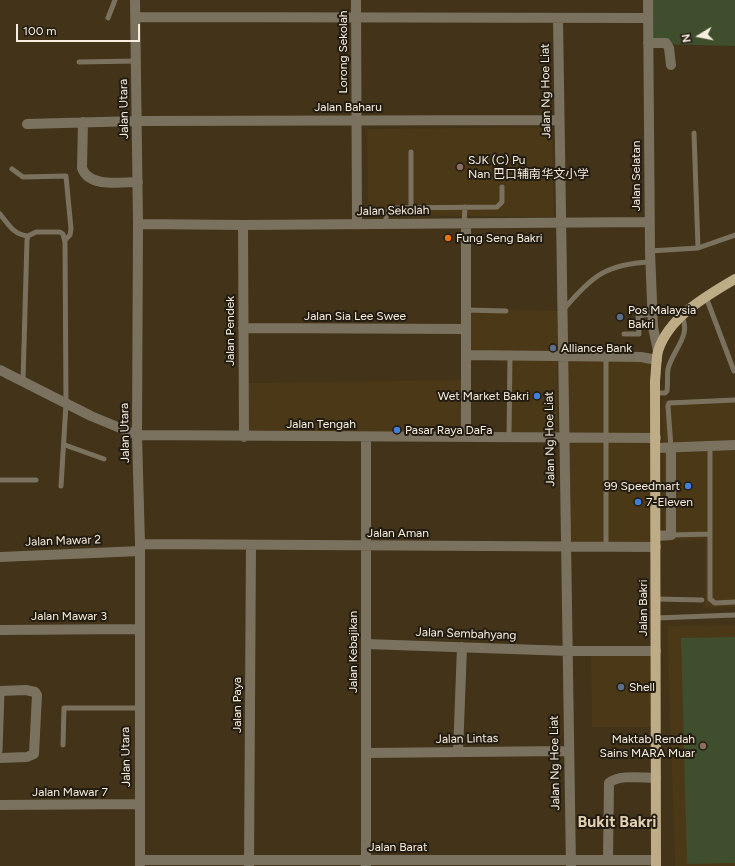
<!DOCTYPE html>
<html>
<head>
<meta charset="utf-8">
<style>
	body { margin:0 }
	#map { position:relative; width:735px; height:866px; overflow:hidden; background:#423319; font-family:Figtree,sans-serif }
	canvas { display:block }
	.north { position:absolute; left:679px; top:16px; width:40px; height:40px; -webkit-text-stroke:3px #231c11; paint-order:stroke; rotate:260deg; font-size:11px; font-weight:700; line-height:16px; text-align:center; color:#f7eedf }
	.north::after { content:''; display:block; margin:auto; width:14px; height:18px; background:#f7eedf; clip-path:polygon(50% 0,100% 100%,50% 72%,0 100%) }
	.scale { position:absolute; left:16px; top:24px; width:124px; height:18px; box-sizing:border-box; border:2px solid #f7eedf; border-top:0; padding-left:5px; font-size:12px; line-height:14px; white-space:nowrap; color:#f7eedf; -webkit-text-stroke:3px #231c11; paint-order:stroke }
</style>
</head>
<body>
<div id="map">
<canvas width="735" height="866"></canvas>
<div class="north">N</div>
<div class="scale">100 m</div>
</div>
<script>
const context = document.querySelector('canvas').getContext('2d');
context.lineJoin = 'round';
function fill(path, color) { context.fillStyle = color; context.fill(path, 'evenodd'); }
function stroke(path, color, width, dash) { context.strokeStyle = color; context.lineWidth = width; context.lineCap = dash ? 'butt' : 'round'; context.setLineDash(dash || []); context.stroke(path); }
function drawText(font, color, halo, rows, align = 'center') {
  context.font = font + ' Figtree,"Noto Sans SC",sans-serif'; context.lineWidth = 4; context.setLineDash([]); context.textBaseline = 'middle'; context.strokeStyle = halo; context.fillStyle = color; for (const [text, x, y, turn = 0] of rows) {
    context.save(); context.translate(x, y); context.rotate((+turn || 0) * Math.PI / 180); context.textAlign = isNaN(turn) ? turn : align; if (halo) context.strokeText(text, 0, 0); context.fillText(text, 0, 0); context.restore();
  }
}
fill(new Path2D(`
	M 552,127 L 554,217 L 377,215 L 368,206 L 367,129 Z
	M 469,308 L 559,311 L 560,354 L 469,353 Z
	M 512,359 L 557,359 L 557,432 L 512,432 Z
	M 566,360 L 650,361 L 651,551 L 567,550 Z
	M 463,380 L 462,434 L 247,433 L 246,383 Z
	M 735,399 L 735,607 L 705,608 L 705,539 L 664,541 L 662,400 Z
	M 735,625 L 735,866 L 675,866 L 667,626 Z
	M 591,654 L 651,654 L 651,727 L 592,727 Z`), '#4b3817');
fill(new Path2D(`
	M 652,0 L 735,0 L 735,46 L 653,44 Z
	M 735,637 L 735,863 L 687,864 L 681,638 Z`), '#3f4e2c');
stroke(new Path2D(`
	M 108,18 L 115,0
	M 79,62 L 136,61
	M 694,133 L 698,248
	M 12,169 L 23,177 L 66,176 L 71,229 L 70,235 L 65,240
	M 411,207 L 411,152
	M 0,214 C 9,225 14,235 28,236
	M 464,223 L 465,207
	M 386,224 L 386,214 L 389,208 L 497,207 L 502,202 L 502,187
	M 650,251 L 698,248 L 735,235
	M 706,297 L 734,371
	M 564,309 C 592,276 606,264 650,262
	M 466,310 L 506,311
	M 624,334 L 639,334 L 638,316 L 652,314
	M 23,381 L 27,240 L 28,236 L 36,232 L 60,232 L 63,234 L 65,242 L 66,404 L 61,486
	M 655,393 L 665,393 L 667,391 C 668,384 667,376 668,369 C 672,351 693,334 681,316
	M 509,438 L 510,356
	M 65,445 L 104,459
	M 710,446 L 710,599 L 715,603 L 735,602
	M 671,448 L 668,406 L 669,403 L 735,400
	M 0,480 L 36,480
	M 671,535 L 710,534
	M 606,547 L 606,357
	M 656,599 L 702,600
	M 656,618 L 735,615
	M 63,745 L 64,708 L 139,708
	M 0,751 L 2,691`), '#7a725f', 5);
stroke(new Path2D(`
	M 135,0 L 138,224 L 137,435 L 140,544 L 140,866
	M 356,0 L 357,224
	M 648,0 L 650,251 L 653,327 L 658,351
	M 136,17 L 648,18
	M 558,18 L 571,866
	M 648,43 L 666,43 L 669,48 L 671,65
	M 83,122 L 82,168 C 89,188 121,182 138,182
	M 27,124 L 137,121 L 559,120
	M 138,224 L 243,225 L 649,222
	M 243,225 L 244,437
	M 243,328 L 466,329
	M 466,355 L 641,357 L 657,360
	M 0,370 L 91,416 L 137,435 L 656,438
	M 466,437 L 466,223
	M 656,448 L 735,445
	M 656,536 L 671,535 L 671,448
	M 140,544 L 656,547
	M 0,557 L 140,551
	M 0,630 L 139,629
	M 366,644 L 569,651 L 656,651
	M 0,691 L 26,690 L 35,692 L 37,695 L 34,754 L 27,757 L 0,758
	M 458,752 L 462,647
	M 366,753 L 568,751
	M 0,805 L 140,804
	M 140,860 L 656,860
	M 608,860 L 609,783 C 619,774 643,778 656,778
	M 366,865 L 366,437
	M 249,866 L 251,545`), '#7a725f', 10);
stroke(new Path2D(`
	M 656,866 L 655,381 C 656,372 656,360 658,351 C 669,317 706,296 735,279`), '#bdac86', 10);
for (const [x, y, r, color] of [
	[460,167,4,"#8d6e63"],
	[448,238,4,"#e8710a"],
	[620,317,4,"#5c6f8a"],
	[553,348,4,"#5c6f8a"],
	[537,396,4,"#3f7fe0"],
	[397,430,4,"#3f7fe0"],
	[688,486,4,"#3f7fe0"],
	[638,502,4,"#3f7fe0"],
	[621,687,4,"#5c6f8a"],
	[703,746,4,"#8d6e63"]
]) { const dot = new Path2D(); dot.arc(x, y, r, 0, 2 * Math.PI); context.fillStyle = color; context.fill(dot); stroke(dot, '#231c11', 1.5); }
drawText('12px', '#f7eedf', '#231c11', [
	["Lorong Sekolah",343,52,-90],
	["Jalan Ng Hoe Liat",546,91,-91],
	["Jalan Baharu",348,107],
	["Jalan Utara",124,109,-91],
	["Jalan Selatan",636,176,-90],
	["Jalan Sekolah",393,211,-1],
	["Jalan Sia Lee Swee",355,316],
	["Jalan Pendek",230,331,-90],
	["Jalan Tengah",321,424],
	["Jalan Utara",125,433,-91],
	["Jalan Ng Hoe Liat",550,439,-91],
	["Jalan Aman",398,533],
	["Jalan Mawar 2",63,541,-2],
	["Jalan Bakri",643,608,-90],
	["Jalan Mawar 3",69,616],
	["Jalan Sembahyang",466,634,2],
	["Jalan Kebajikan",353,652,-90],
	["Jalan Paya",237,705,-90],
	["Jalan Lintas",467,739,-1],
	["Jalan Utara",126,757,-91],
	["Jalan Ng Hoe Liat",555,763,-91],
	["Jalan Mawar 7",70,792],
	["Jalan Barat",398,847]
]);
drawText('12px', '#f7eedf', '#231c11', [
	["SJK (C) Pu",468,160],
	["Nan 巴口辅南华文小学",468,174],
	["Fung Seng Bakri",456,238],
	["Pos Malaysia",628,310],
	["Bakri",628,324],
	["Alliance Bank",561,348],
	["Wet Market Bakri",529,396,"right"],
	["Pasar Raya DaFa",405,430],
	["99 Speedmart",680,486,"right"],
	["7-Eleven",646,502],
	["Shell",629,687],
	["Maktab Rendah",695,739,"right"],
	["Sains MARA Muar",695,753,"right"]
], 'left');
drawText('bold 16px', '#e2cfb1', '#231c11', [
	["Bukit Bakri",617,822]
]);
</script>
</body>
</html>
